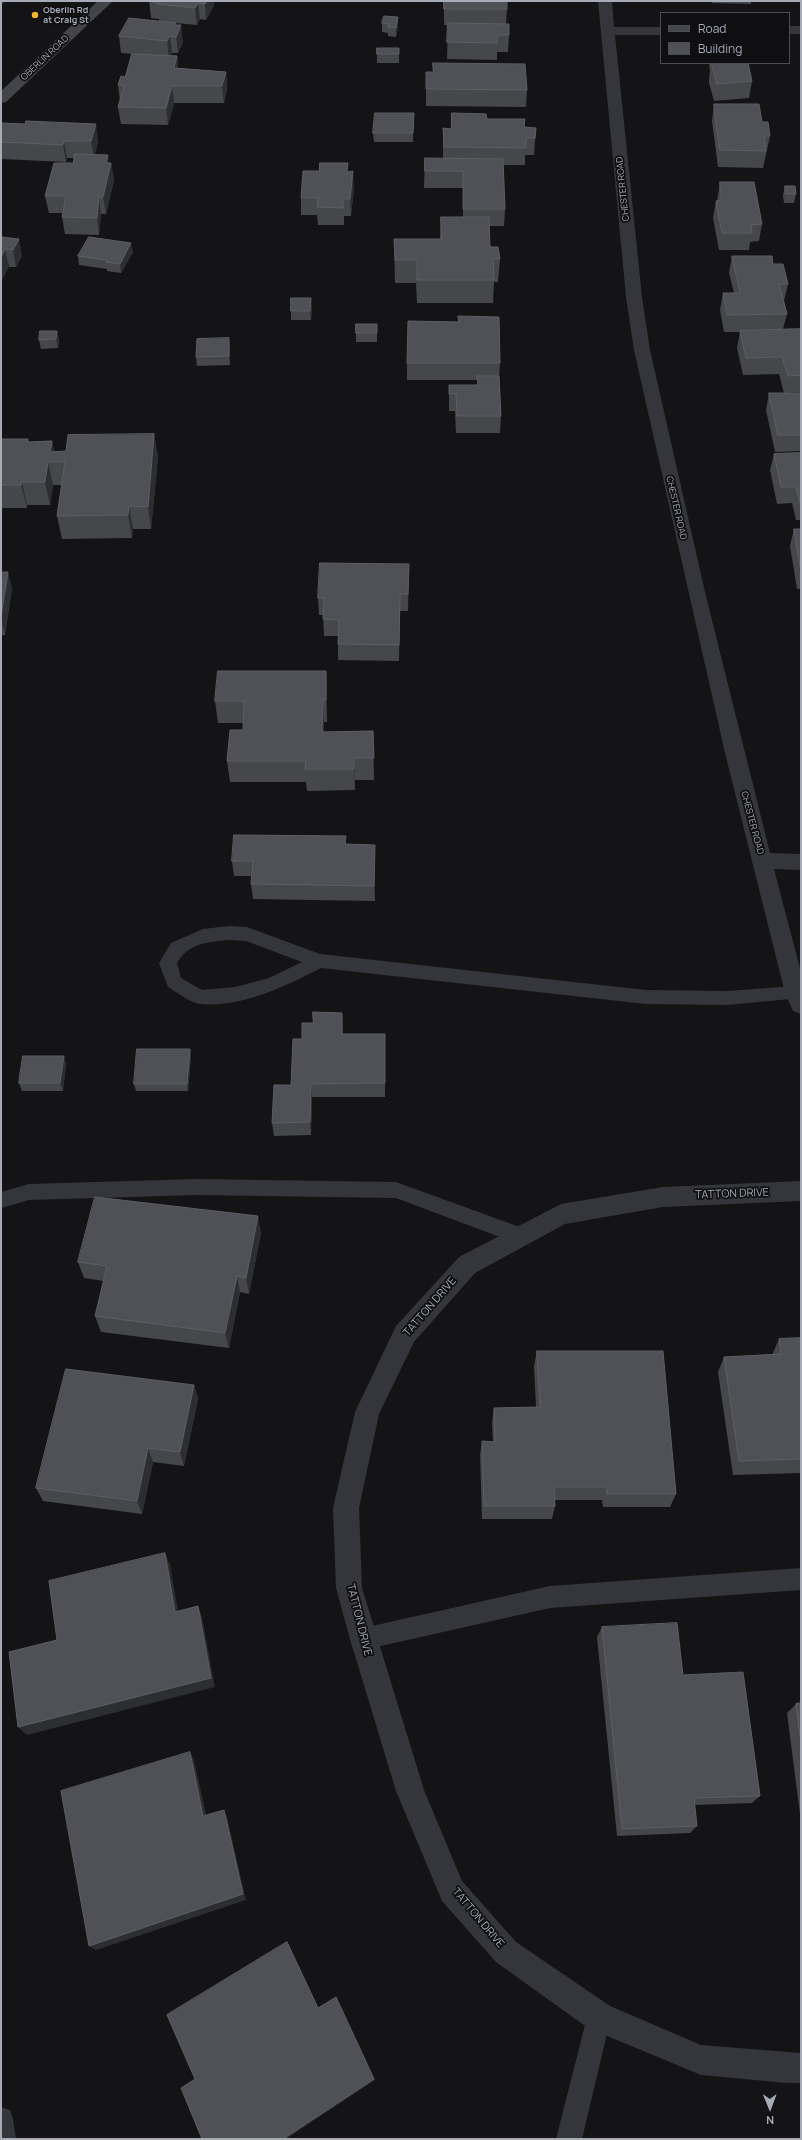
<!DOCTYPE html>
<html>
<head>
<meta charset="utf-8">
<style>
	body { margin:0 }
	#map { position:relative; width:802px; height:2140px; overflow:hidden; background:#141416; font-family:Manrope,sans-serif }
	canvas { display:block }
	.frame { position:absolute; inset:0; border:2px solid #a6abb6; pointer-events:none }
	.legend { position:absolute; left:660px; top:12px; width:130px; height:52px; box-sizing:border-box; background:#0f0f11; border:1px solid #4b4d53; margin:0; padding:5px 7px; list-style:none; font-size:12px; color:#a6abb6 }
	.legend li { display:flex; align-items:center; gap:8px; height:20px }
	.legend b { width:20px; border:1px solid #4b4d53 }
	.north { position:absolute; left:750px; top:2088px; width:40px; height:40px; -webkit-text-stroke:3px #0f0f11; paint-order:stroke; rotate:179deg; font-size:11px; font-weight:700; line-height:16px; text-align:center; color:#a6abb6 }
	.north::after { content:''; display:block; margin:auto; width:14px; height:18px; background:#a6abb6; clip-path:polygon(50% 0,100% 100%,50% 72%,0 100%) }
</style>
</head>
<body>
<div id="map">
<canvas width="802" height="2140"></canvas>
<div class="frame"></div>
<ul class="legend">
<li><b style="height:5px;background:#43454b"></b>Road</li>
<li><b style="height:11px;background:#505157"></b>Building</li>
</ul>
<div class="north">N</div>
</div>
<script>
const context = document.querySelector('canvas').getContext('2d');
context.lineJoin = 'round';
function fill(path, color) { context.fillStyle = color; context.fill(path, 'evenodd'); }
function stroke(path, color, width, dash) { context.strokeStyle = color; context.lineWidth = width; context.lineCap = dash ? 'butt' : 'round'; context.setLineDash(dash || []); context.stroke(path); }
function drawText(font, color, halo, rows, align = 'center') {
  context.font = font + ' Manrope,sans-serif'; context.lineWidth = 3.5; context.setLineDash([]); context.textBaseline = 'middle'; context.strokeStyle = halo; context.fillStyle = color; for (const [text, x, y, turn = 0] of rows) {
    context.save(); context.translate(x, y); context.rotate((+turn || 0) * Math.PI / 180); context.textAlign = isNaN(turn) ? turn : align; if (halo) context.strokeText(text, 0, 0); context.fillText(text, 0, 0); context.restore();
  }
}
fill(new Path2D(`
	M 229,926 L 247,927 L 320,954 L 646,990 L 727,991 L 796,986 L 801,988 L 801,998 L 727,1005 L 646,1004 L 321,968 C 286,986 241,1008 201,1004 C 190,1003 177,992 168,987 L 159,963 L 171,943 L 203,929 ZM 229,940 L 246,941 L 302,962 L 269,978 L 235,987 L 202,990 L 181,978 L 177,963 C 189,943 207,942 229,940 Z
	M 196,1179 L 396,1182 L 528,1230 L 531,1236 L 528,1242 L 521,1245 L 396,1198 L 196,1195 L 29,1200 L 1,1208 L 1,1192 L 29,1184 Z
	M 801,1568 L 801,1590 L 550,1608 L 363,1650 L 355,1647 L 352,1639 L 355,1631 L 363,1628 L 550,1586 Z
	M 599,2005 L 608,2008 L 611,2017 L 582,2139 L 556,2139 L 587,2017 L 590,2008 Z
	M 1,2107 L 10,2110 L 13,2119 L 16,2139 L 1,2139 Z`), '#35363b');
fill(new Path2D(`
	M 598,1 L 612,1 L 614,27 L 661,27 L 661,35 L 615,35 L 642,297 L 650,350 L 705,592 L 770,853 L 801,854 L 801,870 L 774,869 L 801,972 L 801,1014 L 793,1011 L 785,993 L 725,753 L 634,350 L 626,297 Z
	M 789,26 L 801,26 L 801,34 L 789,34 Z
	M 801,1181 L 801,1201 L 663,1207 L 565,1224 L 475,1273 L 414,1342 L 379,1414 L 359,1508 L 362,1588 L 424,1790 L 462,1881 L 516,1942 L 610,2006 L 701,2045 L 801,2053 L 801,2083 L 787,2083 L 701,2075 L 588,2028 L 496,1962 L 442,1901 L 396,1791 L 350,1639 L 336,1588 L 333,1508 L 355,1412 L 396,1326 L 459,1257 L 561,1204 L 663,1187 Z`), '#35363b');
fill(new Path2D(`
	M 98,1 L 113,1 L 6,102 L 1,103 L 1,91 Z`), '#43454b');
fill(new Path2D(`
	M 149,1 L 213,1 L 214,5 L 206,20 L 200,19 L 197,25 L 176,23 L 176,25 L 183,42 L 178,53 L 172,53 L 170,55 L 177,56 L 178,68 L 226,72 L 227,89 L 224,103 L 174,103 L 168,125 L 121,124 L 118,107 L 120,101 L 118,85 L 125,77 L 134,54 L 121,53 L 119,36 L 159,21 L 159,19 L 151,18 Z
	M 444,1 L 507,9 L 506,24 L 509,35 L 508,52 L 497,52 L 497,60 L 447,59 L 448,25 L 444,25 Z
	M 711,1 L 751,1 L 751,4 L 712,3 Z
	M 398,17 L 398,26 L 396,37 L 388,36 L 388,33 L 382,32 L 382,23 Z
	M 377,48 L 399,48 L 399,63 L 377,63 Z
	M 710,63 L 748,63 L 752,81 L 749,98 L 714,101 L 709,83 L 709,79 L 710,70 L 709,66 Z
	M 426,72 L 527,90 L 526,107 L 426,106 Z
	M 714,104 L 762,122 L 770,136 L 763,168 L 718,167 L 712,121 Z
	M 414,113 L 413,142 L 374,142 L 373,133 Z
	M 487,119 L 525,119 L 524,127 L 536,128 L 534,155 L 525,155 L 525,165 L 503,165 L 505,209 L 504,226 L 489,226 L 490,247 L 500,259 L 498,282 L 494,282 L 493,303 L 417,303 L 416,283 L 395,283 L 394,239 L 440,239 L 441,217 L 463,217 L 463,188 L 424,188 L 425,158 L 443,159 L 443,128 L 451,129 Z
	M 1,123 L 98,141 L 95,154 L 109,163 L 111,163 L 114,180 L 106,214 L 101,214 L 99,235 L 65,234 L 62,217 L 63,213 L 49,213 L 45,196 L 73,163 L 74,158 L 67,158 L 66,162 L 1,159 Z
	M 348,172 L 354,188 L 351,216 L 344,216 L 344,225 L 318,225 L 317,215 L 301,215 L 301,198 Z
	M 720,182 L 762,224 L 759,241 L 750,242 L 749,250 L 719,250 L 713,218 L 716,201 L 717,201 Z
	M 785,186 L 796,194 L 794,203 L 784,203 L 783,195 Z
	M 1,237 L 22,256 L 16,267 L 9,267 Z
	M 133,252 L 121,273 L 107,271 L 107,269 L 79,265 L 78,256 Z
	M 732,256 L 773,264 L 788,284 L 784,301 L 787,314 L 783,329 L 801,329 L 801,392 L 784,393 L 779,374 L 743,375 L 737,348 L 740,332 L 724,332 L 720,310 L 723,293 L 734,293 L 729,273 Z
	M 312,307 L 311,320 L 291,320 L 291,311 Z
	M 458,316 L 500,363 L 499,380 L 501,416 L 500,433 L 456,433 L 455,411 L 449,411 L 449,385 L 477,385 L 477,380 L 407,380 L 407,363 L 458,322 Z
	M 356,324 L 377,324 L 377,342 L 356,342 Z
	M 57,331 L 59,340 L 58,348 L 41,349 L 39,340 Z
	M 230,347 L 230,365 L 197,366 L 196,357 Z
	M 769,393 L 801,393 L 801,451 L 775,452 L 766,410 Z
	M 154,434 L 158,457 L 151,529 L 133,529 L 132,538 L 62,539 L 57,516 L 62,485 L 53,485 L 50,505 L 27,505 L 27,508 L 1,508 L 1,439 L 29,442 L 52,441 L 54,451 L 66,451 Z
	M 801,453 L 801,520 L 796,520 L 792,503 L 777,504 L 770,470 L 774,454 Z
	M 794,529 L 801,529 L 801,589 L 797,589 L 790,546 Z
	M 409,564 L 408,611 L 400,611 L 399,661 L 338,660 L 338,636 L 324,636 L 323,615 L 319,615 L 318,598 Z
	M 1,572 L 12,588 L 5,635 L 1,635 Z
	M 326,671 L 327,693 L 327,722 L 324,722 L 324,732 L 373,731 L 374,780 L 355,780 L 355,790 L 307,791 L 306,782 L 230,782 L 227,761 L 243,730 L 244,723 L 218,723 L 215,701 Z
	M 375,845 L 375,901 L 253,899 L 251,884 L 252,876 L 234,876 L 232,861 Z
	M 343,1027 L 343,1034 L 385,1034 L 385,1097 L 312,1097 L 311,1135 L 274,1136 L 272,1123 L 291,1085 L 302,1039 Z
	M 190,1049 L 191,1056 L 188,1091 L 136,1091 L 134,1084 Z
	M 66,1064 L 63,1091 L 22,1091 L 19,1083 Z
	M 261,1233 L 249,1294 L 240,1292 L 229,1348 L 101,1332 L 95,1316 L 104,1281 L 84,1278 L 78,1262 Z
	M 801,1338 L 801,1473 L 733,1475 L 718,1372 L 724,1357 L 772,1355 L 779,1339 Z
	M 537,1351 L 676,1494 L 670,1507 L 603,1507 L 602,1500 L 555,1500 L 555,1506 L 552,1519 L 482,1519 L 480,1455 L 482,1441 L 493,1442 L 492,1422 L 494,1408 L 536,1407 L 534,1366 Z
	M 194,1385 L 198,1399 L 184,1466 L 153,1462 L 142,1514 L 43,1501 L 36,1488 Z
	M 602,1627 L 683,1675 L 760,1796 L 752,1803 L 694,1805 L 697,1826 L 690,1833 L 617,1836 L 597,1637 Z
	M 801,1703 L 801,1822 L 787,1713 L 796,1704 Z`), '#45474b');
fill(new Path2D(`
	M 1,1 L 6,1 L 1,5 Z
	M 206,1 L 213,1 L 214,5 L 206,20 L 205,4 Z
	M 198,3 L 200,19 L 197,25 L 195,8 Z
	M 398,17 L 398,26 L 396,37 L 396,28 Z
	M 176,23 L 177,34 L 181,25 L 183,42 L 178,53 L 175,25 Z
	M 170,36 L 172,53 L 169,58 L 167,41 Z
	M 177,56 L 179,73 L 174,68 Z
	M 226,72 L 227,89 L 224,103 L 222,86 Z
	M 172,86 L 174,103 L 168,125 L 166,108 Z
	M 96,124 L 98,141 L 94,158 L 91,141 Z
	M 536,128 L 535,145 L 534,155 L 535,138 Z
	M 64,141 L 67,158 L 66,162 L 63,145 Z
	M 108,155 L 110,168 L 111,163 L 114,180 L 106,214 L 103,197 L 106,163 Z
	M 353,171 L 354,188 L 351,216 L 350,199 Z
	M 99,197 L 101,214 L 99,235 L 97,218 Z
	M 19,239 L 22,256 L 16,267 L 13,250 Z
	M 131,243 L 133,252 L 121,273 L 120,264 Z
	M 5,249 L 9,267 L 1,282 L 1,258 Z
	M 311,298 L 312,307 L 311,320 L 310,311 Z
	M 57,331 L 59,340 L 58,348 L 56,339 Z
	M 229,338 L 230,347 L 230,365 L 229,356 Z
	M 154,434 L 158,457 L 151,529 L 148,507 Z
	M 52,441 L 56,462 L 50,452 Z
	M 48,462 L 53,485 L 50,505 L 45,482 Z
	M 22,482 L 27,505 L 27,508 L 21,485 Z
	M 129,506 L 133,529 L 132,538 L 128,515 Z
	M 8,572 L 12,588 L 5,635 L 1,620 L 1,617 Z
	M 326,671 L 327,693 L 327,722 L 326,700 Z
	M 323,700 L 324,722 L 323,753 L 322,732 Z
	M 354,758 L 355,780 L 355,790 L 354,769 Z
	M 375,845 L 375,901 L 374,886 Z
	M 342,1013 L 343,1027 L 343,1048 L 342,1034 Z
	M 190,1049 L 191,1056 L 188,1091 L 187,1084 Z
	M 64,1056 L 66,1064 L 63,1091 L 60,1083 Z
	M 311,1084 L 312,1097 L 311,1135 L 310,1122 Z
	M 258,1216 L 261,1233 L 249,1294 L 246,1278 Z
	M 237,1276 L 240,1292 L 229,1348 L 225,1333 Z
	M 194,1385 L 198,1399 L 184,1466 L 180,1452 Z
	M 148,1448 L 153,1462 L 142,1514 L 137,1501 Z
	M 165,1553 L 170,1565 L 180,1623 L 175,1612 Z
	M 198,1606 L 202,1617 L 215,1687 L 27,1735 L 18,1727 Z
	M 190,1752 L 194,1760 L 208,1823 L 203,1816 Z
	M 224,1810 L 227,1817 L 246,1900 L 96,1950 L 89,1946 Z
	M 287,1942 L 289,1946 L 320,2011 L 318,2008 Z
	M 336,1997 L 375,2080 L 286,2139 L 283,2139 Z`), '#2d2e31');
const building = new Path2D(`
	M 149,1 L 206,1 L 205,4 L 198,3 L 195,8 L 157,4 L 158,3 Z
	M 444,1 L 507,1 L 507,9 L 444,9 Z
	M 384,16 L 398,17 L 396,28 L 388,27 L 389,24 L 382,23 Z
	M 129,18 L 176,23 L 175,25 L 181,25 L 176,37 L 170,36 L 167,41 L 119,36 Z
	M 448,23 L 509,24 L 509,35 L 498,35 L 497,43 L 447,42 Z
	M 377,48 L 399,48 L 399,54 L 377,54 Z
	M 132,54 L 177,56 L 174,68 L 226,72 L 222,86 L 172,86 L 166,108 L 118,107 L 124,86 L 118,85 L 121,76 L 125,77 Z
	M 433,63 L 525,64 L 527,90 L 426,89 L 426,72 L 433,72 Z
	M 711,63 L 748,63 L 752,81 L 717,84 L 712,66 Z
	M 714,104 L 759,104 L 762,122 L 768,122 L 770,136 L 764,136 L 766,151 L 720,150 Z
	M 375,113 L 414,113 L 413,133 L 373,133 Z
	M 452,113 L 486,114 L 487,119 L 525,119 L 524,127 L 536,128 L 535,138 L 526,138 L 526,148 L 444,147 L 443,128 L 451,129 Z
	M 26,121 L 96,124 L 91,141 L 64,141 L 63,145 L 1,142 L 1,123 L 25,124 Z
	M 75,154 L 108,155 L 106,163 L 111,163 L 103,197 L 99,197 L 97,218 L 62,217 L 66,196 L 45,196 L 54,163 L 73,163 Z
	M 425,158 L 503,159 L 505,209 L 463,209 L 463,171 L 425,171 Z
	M 320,163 L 348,163 L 347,172 L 353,171 L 350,199 L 343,199 L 343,208 L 317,207 L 318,198 L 301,198 L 303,171 L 319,171 Z
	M 720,182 L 754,182 L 762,224 L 751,225 L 752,233 L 722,233 L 716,201 L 721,200 Z
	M 785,186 L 795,186 L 796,194 L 786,194 Z
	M 441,217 L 489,217 L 490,247 L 498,247 L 500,259 L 493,259 L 494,280 L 417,280 L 417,260 L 395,260 L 394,239 L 441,239 Z
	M 1,237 L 19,239 L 13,250 L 5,249 L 1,258 Z
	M 89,237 L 131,243 L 120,264 L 106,262 L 107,260 L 78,256 Z
	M 732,256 L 772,256 L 773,264 L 783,264 L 788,284 L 779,284 L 787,314 L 727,315 L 723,293 L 740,293 Z
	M 291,298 L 311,298 L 310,311 L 291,311 Z
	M 458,316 L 499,317 L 500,363 L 407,363 L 408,321 L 459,322 Z
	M 356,324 L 377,324 L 377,333 L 356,333 Z
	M 801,329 L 801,375 L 788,376 L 782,357 L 746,358 L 740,331 Z
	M 40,331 L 57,331 L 56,339 L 39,340 Z
	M 229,338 L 229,356 L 196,357 L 197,339 Z
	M 477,376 L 499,376 L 501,416 L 457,416 L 456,394 L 449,394 L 449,385 L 478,385 Z
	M 769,393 L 801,393 L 801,435 L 778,435 Z
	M 154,434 L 148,507 L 129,506 L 128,515 L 57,516 L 65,462 L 48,462 L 45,482 L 22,482 L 21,485 L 1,485 L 1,439 L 28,439 L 28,442 L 52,441 L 50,452 L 66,451 L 68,435 Z
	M 801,453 L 801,503 L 800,503 L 796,487 L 781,487 L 774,454 Z
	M 794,529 L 801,529 L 801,571 Z
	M 320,563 L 409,564 L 408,594 L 400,594 L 399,645 L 338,644 L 339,620 L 323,619 L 324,598 L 318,598 Z
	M 1,572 L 8,572 L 1,617 Z
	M 218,671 L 326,671 L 326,700 L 323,700 L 322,732 L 373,731 L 374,758 L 354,758 L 354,769 L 305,769 L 306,761 L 227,761 L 230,730 L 243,730 L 244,701 L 215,701 Z
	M 234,835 L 346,836 L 345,844 L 375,845 L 374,886 L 251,884 L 253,861 L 232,861 Z
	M 313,1012 L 342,1013 L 342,1034 L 385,1034 L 385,1083 L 311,1084 L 310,1122 L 272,1123 L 274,1085 L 291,1085 L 293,1039 L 302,1039 L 302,1023 L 313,1023 Z
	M 137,1049 L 190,1049 L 187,1084 L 134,1084 Z
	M 23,1056 L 64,1056 L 60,1083 L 19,1083 Z
	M 95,1197 L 258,1216 L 246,1278 L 237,1276 L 225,1333 L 95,1316 L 107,1266 L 78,1262 Z
	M 801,1338 L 801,1459 L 739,1461 L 724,1357 L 781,1354 L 779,1339 Z
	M 537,1351 L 663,1351 L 676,1494 L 607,1494 L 606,1487 L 554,1487 L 555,1506 L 484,1506 L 482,1441 L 495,1442 L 494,1408 L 540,1407 Z
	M 66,1369 L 194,1385 L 180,1452 L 148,1448 L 137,1501 L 36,1488 Z
	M 165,1553 L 175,1612 L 198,1606 L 211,1678 L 18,1727 L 9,1652 L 57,1640 L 49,1581 Z
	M 677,1623 L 683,1675 L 743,1672 L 760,1796 L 694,1798 L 697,1826 L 622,1829 L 602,1627 Z
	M 801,1703 L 801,1744 L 796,1704 Z
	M 190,1752 L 203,1816 L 224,1810 L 243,1894 L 89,1946 L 61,1791 Z
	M 287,1942 L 318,2008 L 336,1997 L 374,2079 L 283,2139 L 202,2139 L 181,2088 L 195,2079 L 167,2015 Z`);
fill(building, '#505157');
stroke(building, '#5d5f66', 1);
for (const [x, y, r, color] of [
	[35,15,4,"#f4b42e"]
]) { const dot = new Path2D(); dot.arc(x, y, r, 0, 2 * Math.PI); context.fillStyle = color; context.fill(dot); stroke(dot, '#0f0f11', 1.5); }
drawText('bold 9px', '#a6abb6', '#0f0f11', [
	["Oberlin Rd",43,10],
	["at Craig St",43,20]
], 'left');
drawText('9px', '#a6abb6', '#0f0f11', [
	["OBERLIN ROAD",45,58,-43],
	["CHESTER ROAD",623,189,-96],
	["CHESTER ROAD",676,508,77],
	["CHESTER ROAD",752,823,75]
]);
drawText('11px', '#a6abb6', '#0f0f11', [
	["TATTON DRIVE",732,1194,-2],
	["TATTON DRIVE",430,1307,-49],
	["TATTON DRIVE",359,1620,76],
	["TATTON DRIVE",478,1918,50]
]);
</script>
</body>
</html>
